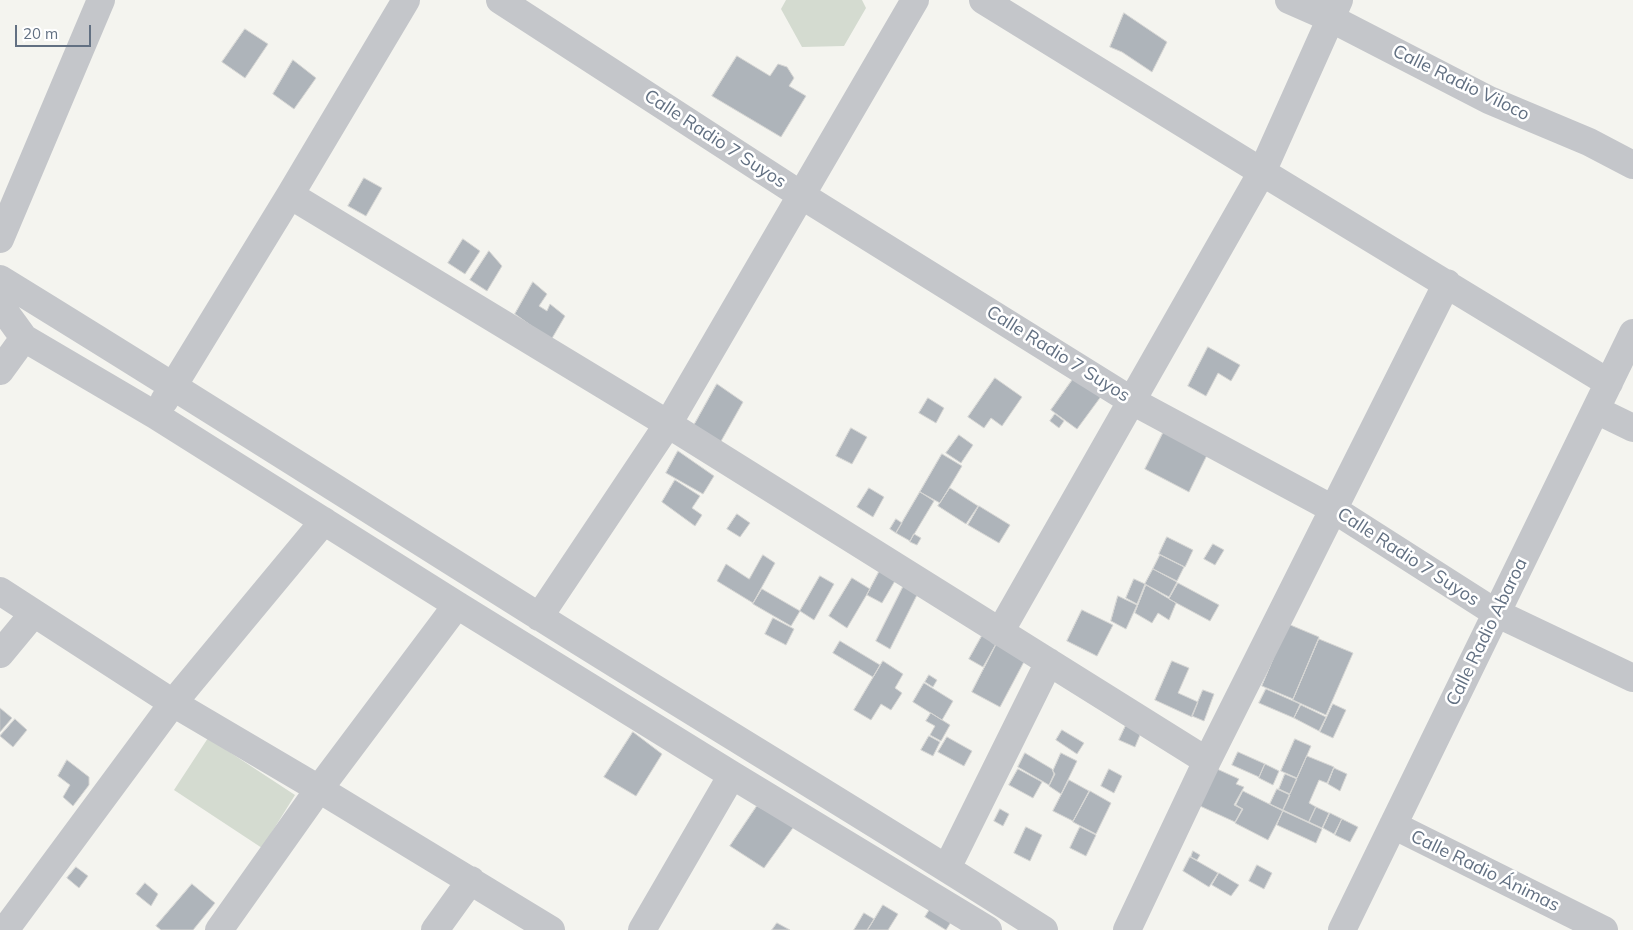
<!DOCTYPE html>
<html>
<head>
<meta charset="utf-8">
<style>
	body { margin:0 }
	#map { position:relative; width:1633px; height:930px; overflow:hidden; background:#f4f4ef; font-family:Mulish,sans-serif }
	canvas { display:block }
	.scale { position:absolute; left:15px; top:25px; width:76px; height:22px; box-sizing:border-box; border:2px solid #627082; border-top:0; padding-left:6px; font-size:15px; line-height:18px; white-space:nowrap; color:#627082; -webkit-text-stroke:4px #fff; paint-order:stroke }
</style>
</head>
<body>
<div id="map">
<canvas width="1633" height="930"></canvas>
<div class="scale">20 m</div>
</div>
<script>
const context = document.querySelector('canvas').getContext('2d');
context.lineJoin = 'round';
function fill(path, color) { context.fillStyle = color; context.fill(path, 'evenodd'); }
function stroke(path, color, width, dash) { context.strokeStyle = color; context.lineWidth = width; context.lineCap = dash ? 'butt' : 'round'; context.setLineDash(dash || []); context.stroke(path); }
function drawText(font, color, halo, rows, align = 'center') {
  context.font = font + ' Mulish,sans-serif'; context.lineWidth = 5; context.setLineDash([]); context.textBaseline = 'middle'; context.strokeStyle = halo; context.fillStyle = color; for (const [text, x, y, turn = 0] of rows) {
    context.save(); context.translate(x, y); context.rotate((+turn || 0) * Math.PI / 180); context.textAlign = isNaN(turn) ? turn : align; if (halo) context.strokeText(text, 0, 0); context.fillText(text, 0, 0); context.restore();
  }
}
fill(new Path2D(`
	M 786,0 L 862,0 L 866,8 L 844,46 L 802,47 L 781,9 Z
	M 208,738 L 295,795 L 262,848 L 174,790 Z`), '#d4dbd0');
const building = new Path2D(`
	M 1124,13 L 1167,42 L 1152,72 L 1122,52 L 1110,47 Z
	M 245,29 L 268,44 L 245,78 L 222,62 Z
	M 737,56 L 770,76 L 778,64 L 787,67 L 794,78 L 789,86 L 806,96 L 781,137 L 712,96 Z
	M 293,60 L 316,78 L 294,109 L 273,94 Z
	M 364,178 L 382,188 L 366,216 L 348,206 Z
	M 463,239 L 480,251 L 465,274 L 448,263 Z
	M 489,251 L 502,266 L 487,291 L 470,280 Z
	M 533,282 L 547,294 L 539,306 L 547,311 L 550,304 L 565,316 L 551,340 L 515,314 Z
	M 1208,347 L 1240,365 L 1231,381 L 1218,373 L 1206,396 L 1188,386 Z
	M 1078,372 L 1105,391 L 1077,429 L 1051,410 Z
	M 995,378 L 1022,397 L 1002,426 L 991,418 L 984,428 L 968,417 Z
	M 717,384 L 743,402 L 720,443 L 693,427 Z
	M 928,398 L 944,408 L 936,423 L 919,413 Z
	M 1055,414 L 1064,421 L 1059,428 L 1050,421 Z
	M 851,428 L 867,437 L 852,464 L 836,456 Z
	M 1164,431 L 1208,453 L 1189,492 L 1145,469 Z
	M 959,435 L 973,445 L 961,463 L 946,453 Z
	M 678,451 L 714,476 L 703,494 L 666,473 Z
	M 942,454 L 962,466 L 940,503 L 920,492 Z
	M 675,480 L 700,496 L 692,508 L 702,515 L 695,526 L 662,502 Z
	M 869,488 L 884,497 L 873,517 L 857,507 Z
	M 950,488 L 978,506 L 966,524 L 938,506 Z
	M 920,492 L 934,501 L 910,541 L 896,533 Z
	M 979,506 L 1010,525 L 999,543 L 968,525 Z
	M 737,514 L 750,523 L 740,537 L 727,529 Z
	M 896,519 L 902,523 L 896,533 L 890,529 Z
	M 914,534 L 921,538 L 917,545 L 910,542 Z
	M 1167,537 L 1193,550 L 1185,567 L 1159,554 Z
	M 1213,544 L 1224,550 L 1215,565 L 1204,559 Z
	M 763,555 L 775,563 L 753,603 L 717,581 L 726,564 L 749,579 Z
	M 1160,555 L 1184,567 L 1177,581 L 1153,569 Z
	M 1153,569 L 1177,582 L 1169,597 L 1145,584 Z
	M 880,570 L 896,579 L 882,603 L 867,595 Z
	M 820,576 L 834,584 L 814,620 L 800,611 Z
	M 852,578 L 870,589 L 847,628 L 829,616 Z
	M 1134,579 L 1145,584 L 1137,604 L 1126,598 Z
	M 905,583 L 919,591 L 890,649 L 876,641 Z
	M 1178,583 L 1219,605 L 1210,621 L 1169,599 Z
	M 1146,585 L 1176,603 L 1169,620 L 1158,613 L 1152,623 L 1135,613 Z
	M 762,589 L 800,611 L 791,626 L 753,604 Z
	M 1118,596 L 1137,605 L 1126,629 L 1111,621 Z
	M 1082,610 L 1113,625 L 1097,656 L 1067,641 Z
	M 773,618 L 794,629 L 786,645 L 765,634 Z
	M 1288,624 L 1319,637 L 1293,699 L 1262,686 Z
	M 983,634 L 997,642 L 983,667 L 969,659 Z
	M 1319,639 L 1353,653 L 1326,715 L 1293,700 Z
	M 840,641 L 880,665 L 873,677 L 833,653 Z
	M 998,641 L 1027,656 L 1000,707 L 972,692 Z
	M 883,661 L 903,674 L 895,688 L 902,693 L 891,710 L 881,704 L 871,720 L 854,710 Z
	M 1172,661 L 1189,668 L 1178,693 L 1198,702 L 1192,717 L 1155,700 Z
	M 929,675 L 937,680 L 933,687 L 925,682 Z
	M 924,683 L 953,701 L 942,720 L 913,702 Z
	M 1266,689 L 1300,704 L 1294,718 L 1259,703 Z
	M 1203,690 L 1214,694 L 1204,721 L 1192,716 Z
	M 1333,704 L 1346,710 L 1333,738 L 1320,732 Z
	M 1301,705 L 1326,717 L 1319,731 L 1294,718 Z
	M 0,708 L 12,718 L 0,732 Z
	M 931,713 L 950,725 L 941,741 L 930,735 L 935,726 L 926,721 Z
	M 15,719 L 27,730 L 13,747 L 0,736 Z
	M 1127,723 L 1142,730 L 1135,747 L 1119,740 Z
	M 1062,730 L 1084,743 L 1077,754 L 1056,740 Z
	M 633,732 L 662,754 L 636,796 L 604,777 Z
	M 929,736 L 940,742 L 933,756 L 921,750 Z
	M 947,737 L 972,751 L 964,766 L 938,752 Z
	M 1295,739 L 1311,746 L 1297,778 L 1281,771 Z
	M 1238,752 L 1265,764 L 1259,777 L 1232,765 Z
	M 1025,753 L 1052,769 L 1054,774 L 1049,785 L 1018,767 Z
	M 1061,753 L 1077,761 L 1061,794 L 1049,786 L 1055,774 L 1053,771 Z
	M 1307,756 L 1334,767 L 1327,783 L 1319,780 L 1309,803 L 1316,807 L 1309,822 L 1283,810 Z
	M 67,760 L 89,777 L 89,785 L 73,806 L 63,797 L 70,785 L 58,776 Z
	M 1265,764 L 1279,771 L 1273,785 L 1259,778 Z
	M 1334,768 L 1347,774 L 1340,791 L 1328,784 Z
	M 1018,769 L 1042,782 L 1033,798 L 1009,785 Z
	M 1109,769 L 1122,776 L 1114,793 L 1101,786 Z
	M 1217,769 L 1239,779 L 1236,784 L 1244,787 L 1234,805 L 1242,809 L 1235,822 L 1200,806 Z
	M 1285,774 L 1297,779 L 1290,794 L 1279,789 Z
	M 1069,780 L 1089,791 L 1073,821 L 1053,811 Z
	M 1277,789 L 1290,795 L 1283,810 L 1270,804 Z
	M 1090,791 L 1111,803 L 1096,834 L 1073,822 Z
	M 1243,791 L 1283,811 L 1268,840 L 1235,823 L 1243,809 L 1236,805 Z
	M 757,806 L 795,825 L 764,868 L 730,846 Z
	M 1316,807 L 1329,813 L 1322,828 L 1309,822 Z
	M 1000,809 L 1009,814 L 1003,826 L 994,821 Z
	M 1283,811 L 1322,829 L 1316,843 L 1277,825 Z
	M 1330,813 L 1342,819 L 1334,834 L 1323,828 Z
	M 1342,819 L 1358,827 L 1350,842 L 1335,835 Z
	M 1026,827 L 1042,835 L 1030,861 L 1014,853 Z
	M 1080,827 L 1096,835 L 1086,856 L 1070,848 Z
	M 1193,851 L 1200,855 L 1197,860 L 1191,857 Z
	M 1190,857 L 1218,873 L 1209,887 L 1183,871 Z
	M 1257,865 L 1272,873 L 1264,889 L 1249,881 Z
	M 76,867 L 88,876 L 79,888 L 67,878 Z
	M 1219,873 L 1239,885 L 1231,896 L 1212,885 Z
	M 145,883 L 158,894 L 151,906 L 136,894 Z
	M 192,884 L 215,903 L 193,930 L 161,930 L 156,926 Z
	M 933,904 L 954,917 L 946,930 L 925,917 Z
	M 883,905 L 898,914 L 888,930 L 868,930 Z
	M 864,913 L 874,919 L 867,930 L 854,930 Z
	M 777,923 L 790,930 L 772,930 Z`);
fill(building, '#aeb4ba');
stroke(building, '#d5d5d3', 1);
stroke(new Path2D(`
	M 500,0 L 801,195 L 1132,401 L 1333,509 L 1496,613 L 1633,678
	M 983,0 L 1262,172 L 1609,383
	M 1289,0 L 1330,18 L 1489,100 L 1589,142 L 1633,165
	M 290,195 L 668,424 L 1207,761
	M 0,239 L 101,0
	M 0,279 C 181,390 360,504 540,617 C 707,722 877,823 1044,930
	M 0,305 L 24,338 L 155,415 L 457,605 L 732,775 L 988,930
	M 0,371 L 24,338
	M 164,401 L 290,195 L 406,0
	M 1596,410 L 1633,428
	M 0,591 L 173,703 L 319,789 L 551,930
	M 539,617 L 668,424 L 915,0
	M 1000,632 L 1262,172 L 1339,0
	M 0,654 L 34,613
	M 1393,825 L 1604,930
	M 947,868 L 1049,662
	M 5,930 L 173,703 L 324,521
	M 219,930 L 319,789 L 457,605
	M 435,930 L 471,880
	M 642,930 L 732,775
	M 1127,930 L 1207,761 L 1447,283
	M 1342,930 L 1633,333`), '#c4c6ca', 28);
drawText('18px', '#627082', '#fff', [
	["Calle Radio Viloco",1461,83,26],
	["Calle Radio 7 Suyos",715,139,33],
	["Calle Radio 7 Suyos",1058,354,32],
	["Calle Radio 7 Suyos",1408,557,33],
	["Calle Radio Abaroa",1487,632,-64],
	["Calle Radio Ánimas",1485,871,26]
]);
</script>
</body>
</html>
